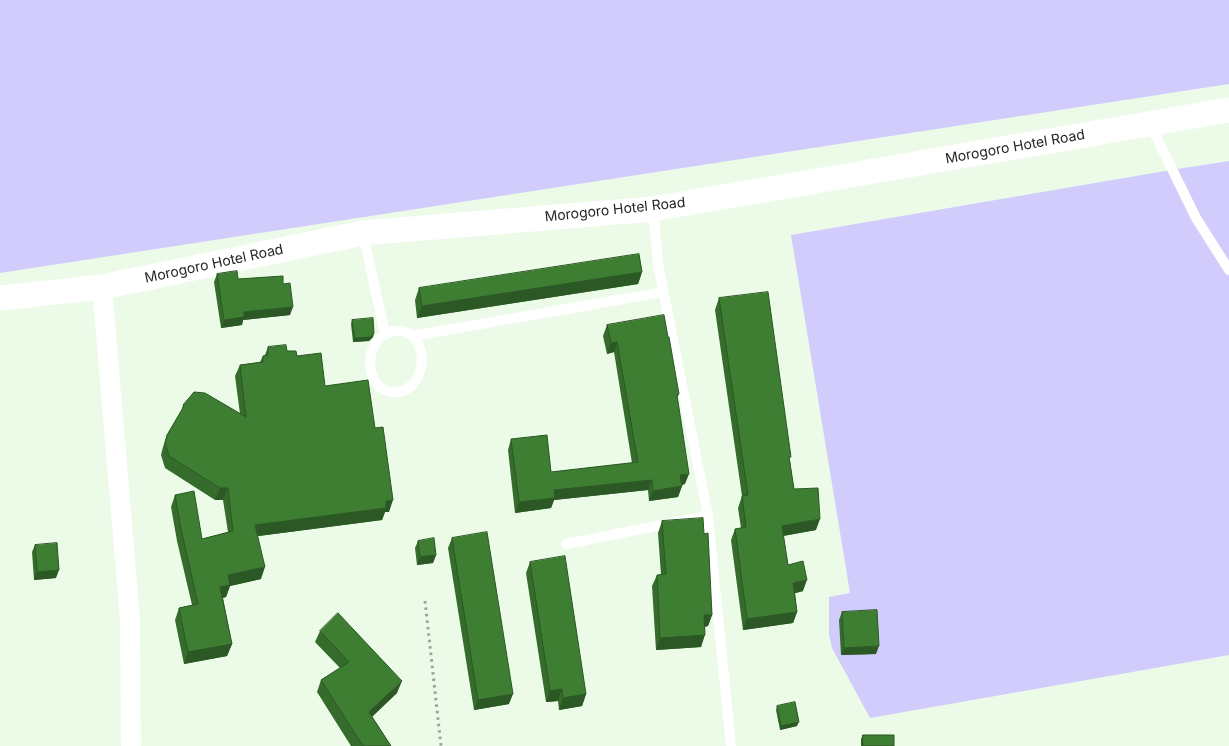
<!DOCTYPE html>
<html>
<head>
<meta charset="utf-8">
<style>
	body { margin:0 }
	canvas { display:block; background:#ebfbe8 }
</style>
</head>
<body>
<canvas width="1229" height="746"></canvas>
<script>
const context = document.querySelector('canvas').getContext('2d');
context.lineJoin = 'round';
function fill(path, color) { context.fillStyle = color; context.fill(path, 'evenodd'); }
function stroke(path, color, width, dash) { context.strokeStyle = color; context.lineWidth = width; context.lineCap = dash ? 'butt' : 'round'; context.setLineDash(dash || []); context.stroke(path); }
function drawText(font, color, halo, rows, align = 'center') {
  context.font = font + ' Inter,sans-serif'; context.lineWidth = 5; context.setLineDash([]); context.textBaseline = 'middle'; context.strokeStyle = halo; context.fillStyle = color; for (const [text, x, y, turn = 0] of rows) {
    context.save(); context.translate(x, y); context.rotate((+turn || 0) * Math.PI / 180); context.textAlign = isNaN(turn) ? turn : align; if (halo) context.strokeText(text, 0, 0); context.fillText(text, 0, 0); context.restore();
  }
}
fill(new Path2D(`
	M 0,0 L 1229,0 L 1229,84 L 0,273 Z
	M 1229,161 L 1229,655 L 870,718 L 832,648 L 829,634 L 829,597 L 850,593 L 791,235 L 1171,170 Z`), '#d1ccfc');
stroke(new Path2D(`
	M 425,601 L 441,746`), '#98a496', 3, [2.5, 4]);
stroke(new Path2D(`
	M 1150,124 L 1196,218 L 1229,270
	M 653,209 L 658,264 L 708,516 L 731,746
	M 363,233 L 385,334
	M 393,331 C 431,326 430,389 397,392 C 365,396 359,340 393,331 Z
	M 413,336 L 663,292
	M 566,544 L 708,516`), '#fff', 10);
stroke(new Path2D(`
	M 102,287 L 130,619 L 131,746`), '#fff', 20);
stroke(new Path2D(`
	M 0,298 L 102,287 L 363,233 L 653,209 L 1229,110`), '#fff', 25);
fill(new Path2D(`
	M 642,272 L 638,284 L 417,318 L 415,300 L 419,288 Z
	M 217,274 L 238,279 L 283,284 L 290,315 L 243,320 L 242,325 L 221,328 L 214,282 Z
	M 719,298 L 790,461 L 794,489 L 816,530 L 783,536 L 788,565 L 803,591 L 795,593 L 797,612 L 793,623 L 743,630 L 731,540 L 735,529 L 741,528 L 738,508 L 742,496 L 715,310 Z
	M 352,320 L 373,337 L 369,341 L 353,342 L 351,324 Z
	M 607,325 L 679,394 L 677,398 L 685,484 L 682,485 L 682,486 L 678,497 L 649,501 L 648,490 L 554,500 L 551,508 L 515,513 L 508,450 L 511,439 L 551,472 L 632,463 L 614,352 L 607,354 L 603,336 Z
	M 268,347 L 287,351 L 297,356 L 325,386 L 375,428 L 389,512 L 385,512 L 382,520 L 258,536 L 261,579 L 230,586 L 226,597 L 223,598 L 232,644 L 227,656 L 184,664 L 175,620 L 179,608 L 192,605 L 177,541 L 171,507 L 175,495 L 202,539 L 228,532 L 223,500 L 215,500 L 165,468 L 161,455 L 163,447 L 167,435 L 181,412 L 183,405 L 240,414 L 235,376 L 240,365 L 260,362 L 263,356 L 265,355 Z
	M 662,521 L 704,534 L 712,615 L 708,626 L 705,627 L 701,647 L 656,650 L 652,586 L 657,575 L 661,575 L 658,533 Z
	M 452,538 L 509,704 L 474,710 L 448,548 Z
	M 418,541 L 436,555 L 433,563 L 417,565 L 415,548 Z
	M 35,545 L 56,578 L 34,580 L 32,552 Z
	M 530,562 L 586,694 L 582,706 L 559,710 L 558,701 L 546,702 L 526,573 Z
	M 842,612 L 876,654 L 841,655 L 839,620 Z
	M 320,631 L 397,693 L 372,717 L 391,746 L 351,746 L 317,692 L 321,680 L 340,668 L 315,642 Z
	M 777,706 L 797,726 L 780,730 L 776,710 Z
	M 863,735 L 894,746 L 861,746 L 861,739 Z`), '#356c2c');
fill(new Path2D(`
	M 642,272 L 638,284 L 417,318 L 422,306 Z
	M 293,307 L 290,315 L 243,320 L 242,325 L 221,328 L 224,320 L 244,312 Z
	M 374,333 L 373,337 L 369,341 L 353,342 L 355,338 Z
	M 617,342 L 614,352 L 607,354 L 611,343 Z
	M 689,474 L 685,484 L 676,486 L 680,475 Z
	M 652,480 L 648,490 L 554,500 L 551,508 L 515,513 L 519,502 L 554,490 Z
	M 682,486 L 678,497 L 649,501 L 653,491 Z
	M 220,488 L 228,488 L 223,500 L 215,500 Z
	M 393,500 L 389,512 L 385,512 L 382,520 L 251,537 L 255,525 Z
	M 820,519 L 816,530 L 777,537 L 782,526 Z
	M 436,555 L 433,563 L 417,565 L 420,557 Z
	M 265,567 L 261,579 L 230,586 L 226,597 L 216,599 L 220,587 L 228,575 Z
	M 59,570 L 56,578 L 34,580 L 37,572 Z
	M 807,580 L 803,591 L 789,595 L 793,583 Z
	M 797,612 L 793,623 L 743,630 L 747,619 Z
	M 704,615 L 712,615 L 708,626 L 700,627 Z
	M 705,635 L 701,647 L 656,650 L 660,638 Z
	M 232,644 L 227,656 L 184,664 L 188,652 Z
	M 879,646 L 876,654 L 841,655 L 844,648 Z
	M 402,681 L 397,693 L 365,723 L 369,712 Z
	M 562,689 L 558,701 L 546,702 L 550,691 Z
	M 513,694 L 509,704 L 474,710 L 478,700 Z
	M 586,694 L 582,706 L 559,710 L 563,698 Z
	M 799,722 L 797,726 L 780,730 L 781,726 Z`), '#2b5824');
const building = new Path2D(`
	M 639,254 L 642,272 L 422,306 L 419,288 Z
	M 237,271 L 238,279 L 283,276 L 283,284 L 290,283 L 293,307 L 244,312 L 244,317 L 224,320 L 217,274 Z
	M 768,292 L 791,457 L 789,457 L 794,489 L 818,488 L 820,519 L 782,526 L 788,565 L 803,561 L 807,580 L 793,583 L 797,612 L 747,619 L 735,529 L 746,527 L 742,496 L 748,495 L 719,298 Z
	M 664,315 L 668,337 L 669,337 L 679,394 L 677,395 L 689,474 L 680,475 L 682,486 L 653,491 L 652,480 L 554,490 L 555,498 L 519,502 L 511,439 L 547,435 L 551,472 L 638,462 L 617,342 L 611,343 L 607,325 Z
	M 373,318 L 374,333 L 371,337 L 355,338 L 352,320 Z
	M 286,345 L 287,351 L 296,351 L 297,356 L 321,353 L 325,386 L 368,380 L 375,428 L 383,427 L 393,500 L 386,501 L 386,508 L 255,525 L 265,567 L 228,575 L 230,585 L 220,587 L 232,644 L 188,652 L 179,608 L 198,604 L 181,529 L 175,495 L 194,491 L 202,539 L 233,531 L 228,488 L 220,488 L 169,456 L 165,443 L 167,435 L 184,406 L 183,405 L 194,392 L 205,393 L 246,417 L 240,365 L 263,362 L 263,356 L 268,355 L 268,347 Z
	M 703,518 L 704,534 L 708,533 L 712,615 L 704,615 L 705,635 L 660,638 L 657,575 L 666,574 L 662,521 Z
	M 487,532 L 513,694 L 478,700 L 452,538 Z
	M 434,538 L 436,555 L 420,557 L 418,541 Z
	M 57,543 L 59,570 L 37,572 L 35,545 Z
	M 565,556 L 586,694 L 563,698 L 562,689 L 550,691 L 530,562 Z
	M 877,610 L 879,646 L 844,648 L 842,612 Z
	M 338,613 L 402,681 L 369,712 L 391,746 L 363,746 L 321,680 L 349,662 L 320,631 Z
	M 795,702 L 799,722 L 781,726 L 777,706 Z
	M 863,735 L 894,735 L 894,746 L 863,746 Z`);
fill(building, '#3e7e33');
stroke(building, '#2b5824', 1);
drawText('14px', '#1e241d', '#fff', [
	["Morogoro Hotel Road",1015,147,-10],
	["Morogoro Hotel Road",615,210,-6],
	["Morogoro Hotel Road",214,264,-12]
]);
</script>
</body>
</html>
